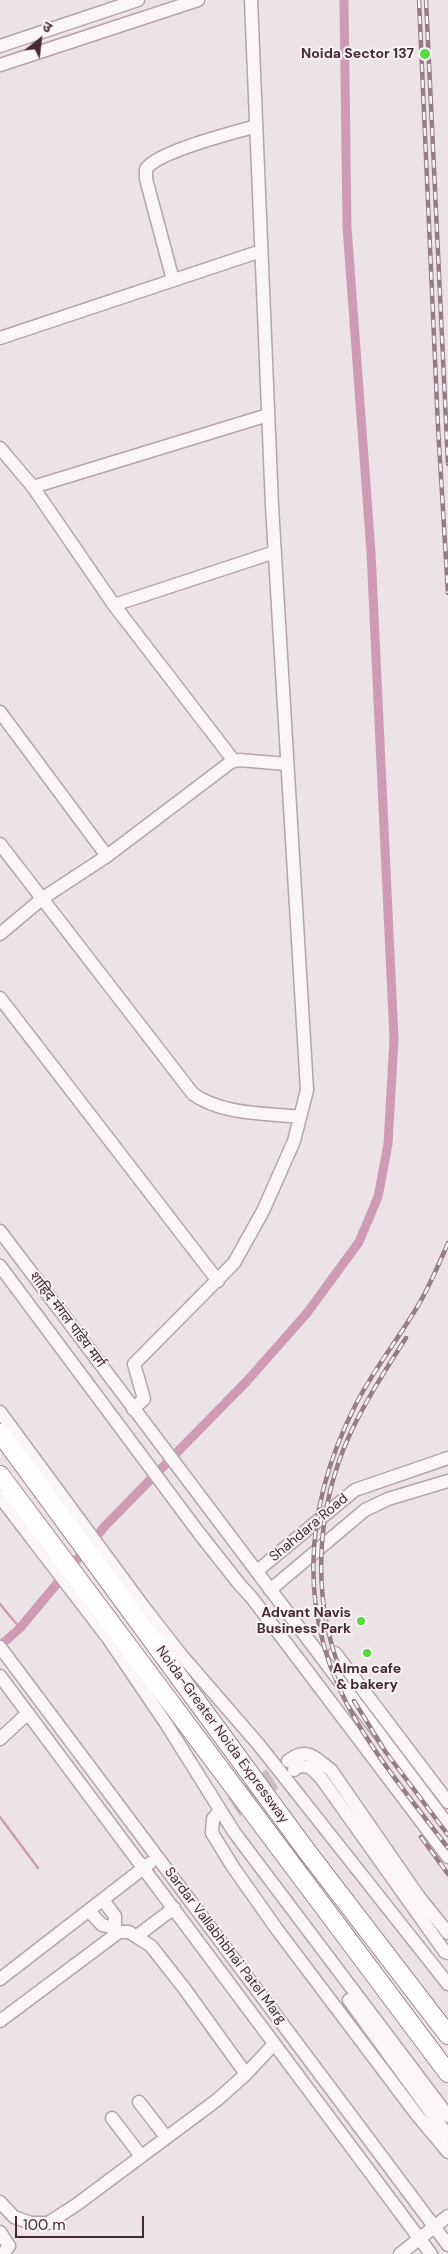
<!DOCTYPE html>
<html>
<head>
<meta charset="utf-8">
<style>
	body { margin:0 }
	#map { position:relative; width:448px; height:2254px; overflow:hidden; background:#ece3e7; font-family:"DM Sans","Noto Sans Devanagari",sans-serif }
	canvas { display:block }
	.north { position:absolute; left:15px; top:15px; width:50px; height:50px; -webkit-text-stroke:4px #f9f3f6; paint-order:stroke; rotate:29deg; font-size:14px; font-weight:700; line-height:20px; text-align:center; color:#462934 }
	.north::after { content:''; display:block; margin:auto; width:18px; height:22px; background:#462934; clip-path:polygon(50% 0,100% 100%,50% 72%,0 100%) }
	.scale { position:absolute; left:15px; top:2216px; width:129px; height:22px; box-sizing:border-box; border:2px solid #462934; border-top:0; padding-left:6px; font-size:15px; line-height:18px; white-space:nowrap; color:#462934; -webkit-text-stroke:4px #f9f3f6; paint-order:stroke }
</style>
</head>
<body>
<div id="map">
<canvas width="448" height="2254"></canvas>
<div class="north">उ</div>
<div class="scale">100 m</div>
</div>
<script>
const context = document.querySelector('canvas').getContext('2d');
context.lineJoin = 'round';
function stroke(path, color, width, dash) { context.strokeStyle = color; context.lineWidth = width; context.lineCap = dash ? 'butt' : 'round'; context.setLineDash(dash || []); context.stroke(path); }
function drawText(font, color, halo, rows, align = 'center') {
  context.font = font + ' "DM Sans","Noto Sans Devanagari",sans-serif'; context.lineWidth = 4; context.setLineDash([]); context.textBaseline = 'middle'; context.strokeStyle = halo; context.fillStyle = color; for (const [text, x, y, turn = 0] of rows) {
    context.save(); context.translate(x, y); context.rotate((+turn || 0) * Math.PI / 180); context.textAlign = isNaN(turn) ? turn : align; if (halo) context.strokeText(text, 0, 0); context.fillText(text, 0, 0); context.restore();
  }
}
stroke(new Path2D(`
	M 0,1604 L 20,1628
	M 0,1817 L 38,1868`), '#cf9bb4', 2.5);
stroke(new Path2D(`
	M 0,1646 L 20,1628 L 105,1526 L 247,1381 L 307,1313 L 359,1242 L 378,1197 L 388,1144 L 394,1039 L 371,552 L 347,227 L 344,0`), '#cf9bb4', 9);
stroke(new Path2D(`
	M 217,1814 L 285,1763
	M 222,1822 L 292,1771`), '#cbbec3', 12, [12, 6]);
const minor = new Path2D(`
	M 0,46 L 138,0
	M 0,65 L 198,0
	M 173,280 L 146,179 L 146,169 C 158,151 234,133 256,126
	M 0,338 L 261,251
	M 0,448 L 33,487 L 114,605 L 234,761
	M 33,487 L 268,415
	M 114,605 L 275,552
	M 0,712 L 107,856
	M 0,844 L 193,1094 C 223,1115 265,1113 300,1117
	M 0,934 L 43,898 L 107,856 L 231,762 L 239,760 L 287,764
	M 0,998 L 218,1281
	M 0,1231 L 448,1825
	M 0,1266 L 199,1533 L 240,1585 L 252,1598 L 448,1857
	M 133,1409 L 144,1399 L 134,1364 L 234,1263 L 263,1211 L 294,1141 L 307,1090 L 272,506 L 251,0
	M 0,1412 L 143,1606 L 182,1656 L 259,1745 L 448,1984
	M 0,1497 L 108,1638 L 167,1725 L 234,1832 L 448,2116
	M 257,1571 L 355,1490 L 448,1458
	M 270,1590 L 365,1510 L 388,1499 L 448,1481
	M 0,1647 L 448,2245
	M 335,1653 L 448,1802
	M 0,1676 L 431,2254
	M 0,1739 L 28,1713
	M 288,1761 C 307,1746 315,1758 331,1770 L 419,1897 L 448,1933
	M 294,1770 L 299,1766 L 310,1767 L 321,1778 L 445,1952 L 448,1953
	M 217,1814 L 213,1819 L 212,1833 L 233,1867 L 276,1928 L 417,2115 L 448,2152
	M 89,1911 L 102,1925 L 115,1928 L 115,1916 L 103,1900
	M 137,1936 L 174,1908
	M 0,1979 L 150,1863
	M 349,2000 L 448,2136
	M 0,2021 L 119,1932 L 129,1932 L 151,1946 L 184,1988 L 246,2074
	M 139,2102 L 166,2137
	M 112,2118 L 141,2156
	M 0,2202 L 14,2217 L 31,2223 L 48,2223 L 76,2205 L 217,2100 L 246,2074 L 274,2044
	M 0,2232 L 9,2246 L 3,2254
	M 400,2254 L 448,2216`);
const highway = new Path2D(`
	M 0,1433 L 306,1850 L 448,2035
	M 0,1475 L 448,2073`);
stroke(minor, '#b4a4aa', 15);
stroke(highway, '#a48994', 20);
stroke(minor, '#faf6f8', 12);
stroke(highway, '#fff', 18);
const rail = new Path2D(`
	M 419,0 L 438,427 L 448,593
	M 426,0 L 448,464
	M 448,1243 C 439,1264 430,1285 419,1304 C 399,1338 374,1369 356,1404 C 303,1508 295,1618 357,1722 C 383,1766 417,1807 448,1848
	M 339,1667 C 311,1592 317,1506 350,1434 C 366,1400 386,1369 406,1338
	M 354,1701 L 385,1751 L 448,1835
	M 421,1837 L 448,1874`);
stroke(rail, '#977b86', 4.5);
stroke(rail, '#f9f3f6', 2.5, [8]);
for (const [x, y, r, color] of [
	[425,54,6,"#56da3f"],
	[361,1621,5,"#56da3f"],
	[367,1653,5,"#56da3f"]
]) { const dot = new Path2D(); dot.arc(x, y, r, 0, 2 * Math.PI); context.fillStyle = color; context.fill(dot); stroke(dot, '#f9f3f6', 2); }
drawText('bold 14px', '#462934', '#f9f3f6', [
	["Noida Sector 137",414,54],
	["Advant Navis",351,1613],
	["Business Park",351,1629],
	["Alma cafe",367,1669,"center"],
	["& bakery",367,1685,"center"]
], 'right');
drawText('14px', '#462934', '#f9f3f6', [
	["शाहिद मंगल पांडेय मार्ग",67,1320,53],
	["Shahdara Road",309,1528,-40],
	["Noida-Greater Noida Expressway",222,1735,54],
	["Sardar Vallabhbhai Patel Marg",225,1946,53]
]);
</script>
</body>
</html>
